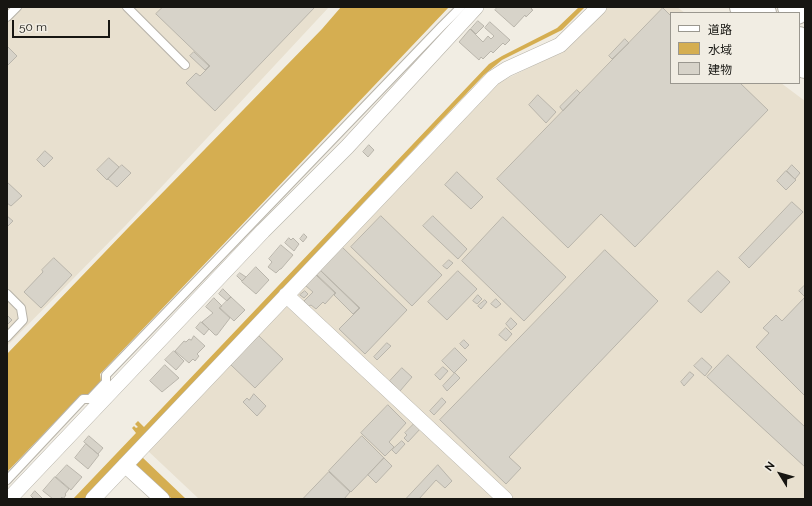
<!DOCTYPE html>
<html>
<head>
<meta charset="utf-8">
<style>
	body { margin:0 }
	#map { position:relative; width:812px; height:506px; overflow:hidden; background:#f1ede3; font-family:Raleway,"Noto Sans JP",sans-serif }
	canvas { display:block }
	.frame { position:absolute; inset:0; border:8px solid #171612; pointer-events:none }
	.legend { position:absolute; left:670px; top:12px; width:130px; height:72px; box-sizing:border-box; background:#f1ede3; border:1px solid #9a978f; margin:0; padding:5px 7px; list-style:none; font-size:12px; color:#171612 }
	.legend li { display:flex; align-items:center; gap:8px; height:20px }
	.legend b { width:20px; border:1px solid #9a978f }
	.north { position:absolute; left:760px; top:454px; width:40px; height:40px; -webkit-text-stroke:3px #f1ede3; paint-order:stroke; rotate:307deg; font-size:11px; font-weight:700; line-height:16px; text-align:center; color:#171612 }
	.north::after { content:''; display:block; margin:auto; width:14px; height:18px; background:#171612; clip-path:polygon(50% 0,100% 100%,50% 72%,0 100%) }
	.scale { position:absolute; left:12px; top:20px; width:98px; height:18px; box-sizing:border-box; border:2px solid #171612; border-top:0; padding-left:5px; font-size:12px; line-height:14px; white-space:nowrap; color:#171612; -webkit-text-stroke:3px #f1ede3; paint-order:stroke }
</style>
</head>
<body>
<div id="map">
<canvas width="812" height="506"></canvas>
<div class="frame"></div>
<ul class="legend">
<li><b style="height:5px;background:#fff"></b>道路</li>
<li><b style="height:11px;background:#d5ae51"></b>水域</li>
<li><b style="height:11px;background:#d7d3c9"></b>建物</li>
</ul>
<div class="north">N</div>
<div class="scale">50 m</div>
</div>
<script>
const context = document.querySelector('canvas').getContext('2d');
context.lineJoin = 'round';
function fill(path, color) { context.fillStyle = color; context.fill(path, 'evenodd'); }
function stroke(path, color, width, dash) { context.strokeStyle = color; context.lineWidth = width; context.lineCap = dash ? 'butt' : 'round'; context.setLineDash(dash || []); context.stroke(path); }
fill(new Path2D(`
	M 7,7 L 329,7 L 126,225 L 7,346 Z
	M 607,7 L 677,7 L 685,13 L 671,13 L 671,83 L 781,83 L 805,101 L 805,499 L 513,499 L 297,298 L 298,292 L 498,83 L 557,54 Z
	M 287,304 L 499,499 L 199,499 L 147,450 Z`), '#e8e0cf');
fill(new Path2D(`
	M 341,7 L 449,7 L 100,374 L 101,381 L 89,395 L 81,395 L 7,472 L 7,354 L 128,228 L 322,29 Z
	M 579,7 L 585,7 L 562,30 L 502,60 L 484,75 L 158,421 L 142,457 L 186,499 L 172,499 L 136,465 L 123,458 L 84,499 L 73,499 L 136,433 L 132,428 L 134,426 L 136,428 L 138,427 L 135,424 L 138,421 L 144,427 L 489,64 L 502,56 L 557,28 Z`), '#d5ae51');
const building = new Path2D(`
	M 163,7 L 315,7 L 215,111 L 186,83 L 196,73 L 200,76 L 210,66 L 156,14 Z
	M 498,7 L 533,7 L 531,9 L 533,10 L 526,17 L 525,15 L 514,27 L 495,10 Z
	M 663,8 L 671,16 L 671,83 L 740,83 L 768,110 L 635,247 L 601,214 L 568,248 L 497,179 Z
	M 478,21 L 484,26 L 476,34 L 471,29 Z
	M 490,22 L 510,40 L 505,45 L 503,43 L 493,53 L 491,51 L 483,59 L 481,57 L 479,60 L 459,42 L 470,29 L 483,42 L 488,36 L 491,39 L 494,36 L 485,28 Z
	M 625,39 L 629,43 L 612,59 L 609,56 Z
	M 7,46 L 17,56 L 7,66 Z
	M 194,52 L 209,66 L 205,70 L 190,56 Z
	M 577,90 L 580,93 L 563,111 L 560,107 Z
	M 538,95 L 556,112 L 546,123 L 529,105 Z
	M 369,145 L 374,150 L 368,157 L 363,152 Z
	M 45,151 L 53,158 L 44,167 L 37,160 Z
	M 109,158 L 119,167 L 107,180 L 97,170 Z
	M 122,165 L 131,173 L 117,187 L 108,179 Z
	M 792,165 L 800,173 L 795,179 L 787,171 Z
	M 786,171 L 796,180 L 786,190 L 777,181 Z
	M 457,172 L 483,197 L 471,209 L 445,185 Z
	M 7,182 L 22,196 L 11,206 L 7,203 Z
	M 792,202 L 803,212 L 749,268 L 739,258 Z
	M 7,216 L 13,221 L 7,227 Z
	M 381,216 L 442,275 L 412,306 L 351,247 Z
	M 433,216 L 467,249 L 458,259 L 423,226 Z
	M 503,217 L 566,277 L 524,321 L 462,261 Z
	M 304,234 L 307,237 L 303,242 L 300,239 Z
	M 289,238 L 291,240 L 293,238 L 299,244 L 294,251 L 285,243 Z
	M 281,245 L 293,255 L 281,269 L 280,269 L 276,273 L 268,267 L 272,262 L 269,259 Z
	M 342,247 L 407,310 L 365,354 L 339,329 L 360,308 L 320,270 Z
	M 605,250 L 658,301 L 509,457 L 521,468 L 506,484 L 440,420 Z
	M 54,258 L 72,275 L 41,308 L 24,292 L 43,272 L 42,270 Z
	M 449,260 L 453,263 L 447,269 L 443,266 Z
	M 256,267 L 269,280 L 256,294 L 242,282 Z
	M 321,271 L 359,308 L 353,314 L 334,295 L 336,293 L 317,275 Z
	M 458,271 L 477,289 L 447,320 L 428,302 Z
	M 718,271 L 730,282 L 701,313 L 688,301 Z
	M 240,273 L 246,277 L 242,281 L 237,276 Z
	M 316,275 L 335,293 L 325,304 L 323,302 L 316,309 L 311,305 L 309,306 L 304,301 L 313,292 L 306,286 Z
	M 805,285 L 805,396 L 756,347 L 769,333 L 763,328 L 776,315 L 782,321 L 805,297 L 799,291 Z
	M 223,289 L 231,297 L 227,301 L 219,294 Z
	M 305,291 L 308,294 L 304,298 L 300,295 Z
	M 478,295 L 482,299 L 477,304 L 473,301 Z
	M 231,297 L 245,310 L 234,321 L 220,308 Z
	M 214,298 L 222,306 L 219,308 L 230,318 L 217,335 L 215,335 L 202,322 L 213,313 L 206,307 Z
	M 496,299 L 501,304 L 496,308 L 491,304 Z
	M 485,300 L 487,302 L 481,309 L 478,306 Z
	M 7,315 L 12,320 L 7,325 Z
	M 511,318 L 517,324 L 511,330 L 506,324 Z
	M 201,322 L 209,329 L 204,335 L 196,328 Z
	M 506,328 L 512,334 L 506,341 L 499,335 Z
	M 194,336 L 205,346 L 197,354 L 199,356 L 195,361 L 193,359 L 189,363 L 175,351 L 184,341 L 186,342 L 189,339 L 191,340 Z
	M 259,336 L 283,359 L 255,388 L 231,365 Z
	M 464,340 L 469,345 L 465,349 L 460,344 Z
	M 387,343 L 391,346 L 377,360 L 374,357 Z
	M 455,348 L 467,360 L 454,373 L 442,361 Z
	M 174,351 L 184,361 L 176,370 L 165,360 Z
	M 728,355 L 805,427 L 805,467 L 707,377 Z
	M 702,358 L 712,367 L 705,376 L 694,366 Z
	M 165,365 L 179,378 L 162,392 L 150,381 Z
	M 443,367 L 448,371 L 440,380 L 435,375 Z
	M 402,368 L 412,377 L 400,391 L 390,381 Z
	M 690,372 L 694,375 L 684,386 L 681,382 Z
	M 455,373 L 460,378 L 447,391 L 443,386 Z
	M 254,394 L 266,406 L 257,416 L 243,402 L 247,398 L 249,400 Z
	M 442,398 L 446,402 L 434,415 L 430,411 Z
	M 388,405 L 406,423 L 389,442 L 394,447 L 385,456 L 361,433 Z
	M 415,423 L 421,428 L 408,442 L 404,438 L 407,435 L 405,433 Z
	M 89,436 L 103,448 L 98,454 L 84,442 Z
	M 362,436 L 384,458 L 351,492 L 329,471 Z
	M 402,441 L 405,444 L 396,454 L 392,450 Z
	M 86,444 L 99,455 L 88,469 L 75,458 Z
	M 384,458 L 392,466 L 376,483 L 368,475 Z
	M 67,465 L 82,477 L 71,490 L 56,477 Z
	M 438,465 L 452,481 L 445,488 L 436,480 L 419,499 L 406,499 Z
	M 329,472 L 350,492 L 344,499 L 303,499 Z
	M 55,477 L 69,489 L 65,494 L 66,495 L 63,499 L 62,497 L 60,499 L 53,499 L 43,491 Z
	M 35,491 L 43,499 L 34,499 L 31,496 Z`);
fill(building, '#d7d3c9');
stroke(building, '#b9b5ab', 1);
const service = new Path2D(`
	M 127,7 L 185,65
	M 7,17 L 17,7
	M 7,294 L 21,308 L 23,320 L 7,337
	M 7,480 L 83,399 L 90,399 L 106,382 L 106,375 L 441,27 L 461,7`);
const minor = new Path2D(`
	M 286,295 L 505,499
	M 125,465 L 162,499
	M 9,499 L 263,231 L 347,147 L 476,7
	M 93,499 L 493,78 L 507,69 L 560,45 L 599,7`);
const trunk = new Path2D(`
	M 741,7 L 749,13`);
const motorway = new Path2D(`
	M 757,7 L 765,13
	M 789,7 L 797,13
	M 799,38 L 805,42
	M 799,62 L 805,67`);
stroke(service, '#b7b3a9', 10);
stroke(minor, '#b7b3a9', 16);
stroke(trunk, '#b7b3a9', 24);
stroke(motorway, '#b7b3a9', 24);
stroke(service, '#fff', 8);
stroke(minor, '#fff', 15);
stroke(trunk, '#fff', 22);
stroke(motorway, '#fff', 22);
</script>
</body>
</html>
